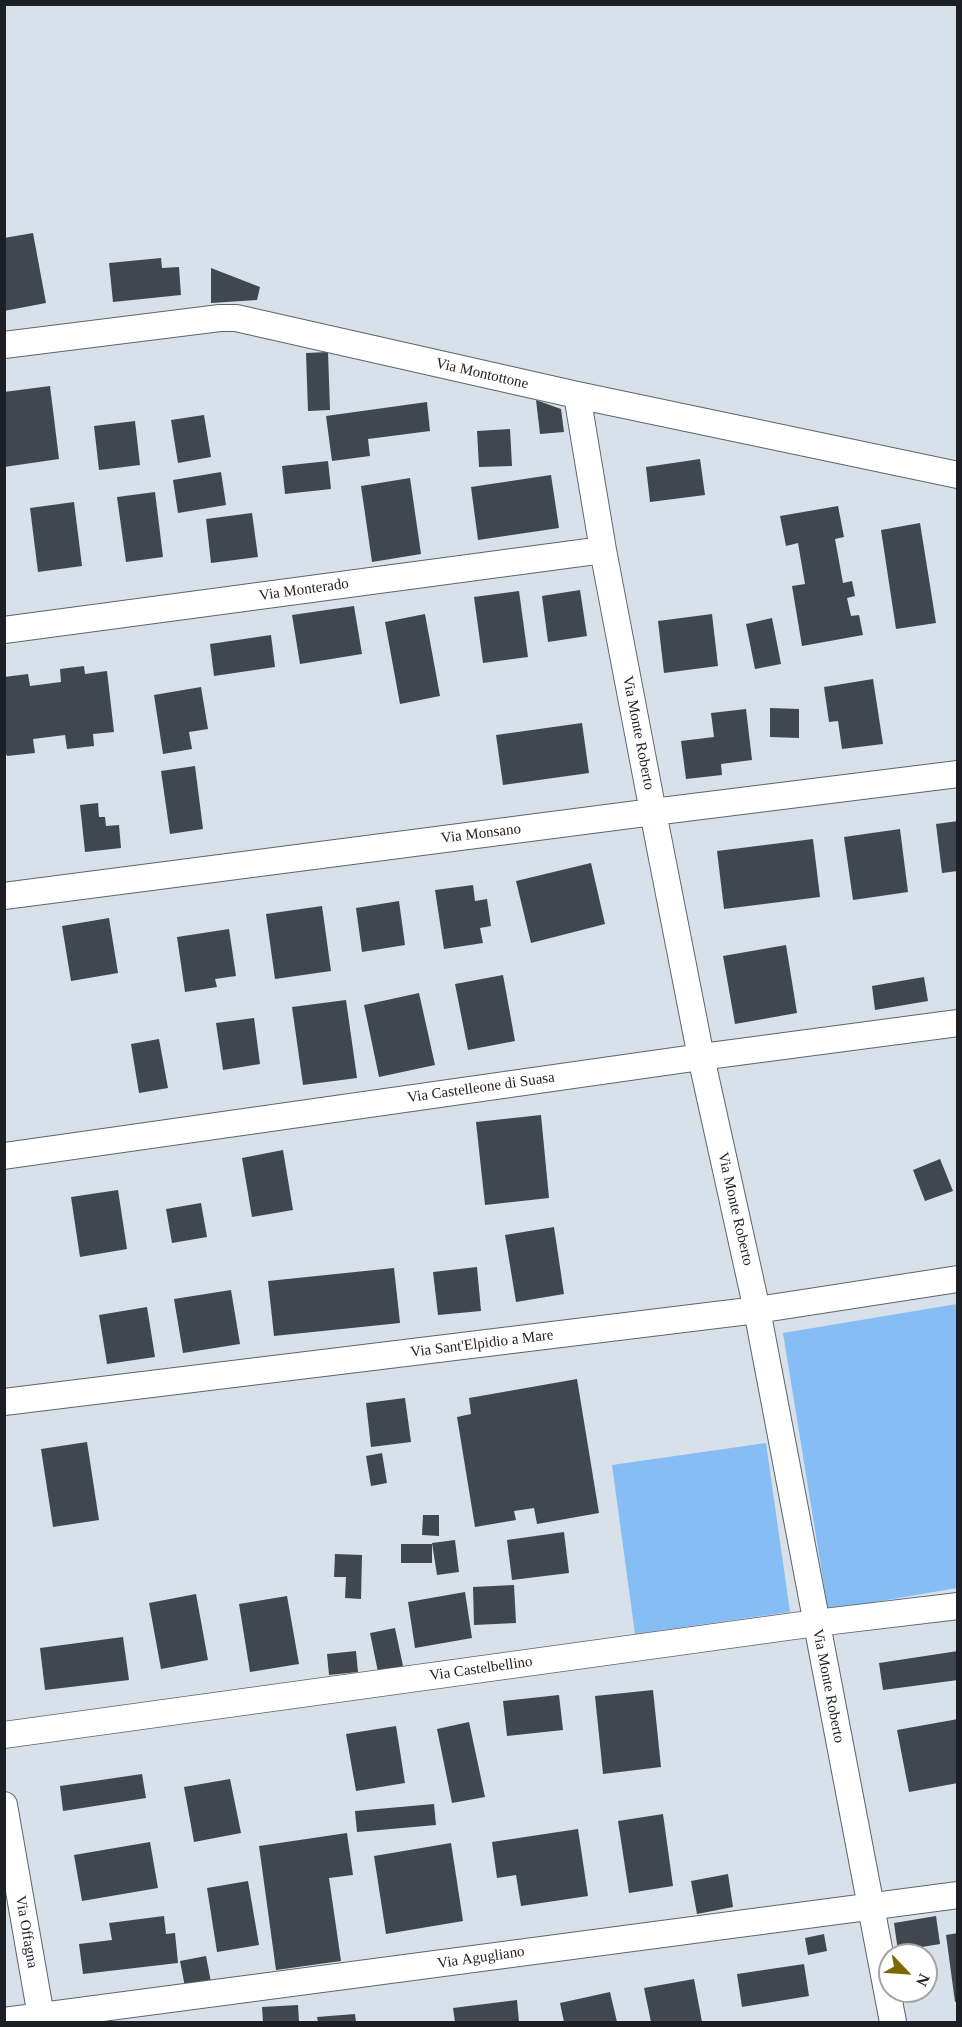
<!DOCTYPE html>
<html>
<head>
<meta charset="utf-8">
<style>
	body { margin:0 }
	#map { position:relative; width:962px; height:2027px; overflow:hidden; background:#d8e1ea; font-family:"Times New Roman",serif }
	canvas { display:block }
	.frame { position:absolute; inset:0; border:6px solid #1c1f23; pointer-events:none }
	.north { position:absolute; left:878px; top:1943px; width:60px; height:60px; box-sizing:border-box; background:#fff; border:2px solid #a4a5a7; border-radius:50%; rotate:115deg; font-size:16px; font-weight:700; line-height:24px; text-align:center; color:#1c1f23 }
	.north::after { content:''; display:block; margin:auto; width:21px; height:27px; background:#796900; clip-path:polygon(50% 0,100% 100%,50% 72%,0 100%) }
</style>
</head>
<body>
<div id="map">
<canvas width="962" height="2027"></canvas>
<div class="frame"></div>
<div class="north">N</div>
</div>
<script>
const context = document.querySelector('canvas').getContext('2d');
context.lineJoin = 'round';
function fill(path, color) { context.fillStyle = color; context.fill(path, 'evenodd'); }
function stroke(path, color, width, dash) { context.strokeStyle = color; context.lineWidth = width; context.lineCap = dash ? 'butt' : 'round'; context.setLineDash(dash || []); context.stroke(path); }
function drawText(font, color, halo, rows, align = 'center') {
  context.font = font + ' "Times New Roman",serif'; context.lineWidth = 6; context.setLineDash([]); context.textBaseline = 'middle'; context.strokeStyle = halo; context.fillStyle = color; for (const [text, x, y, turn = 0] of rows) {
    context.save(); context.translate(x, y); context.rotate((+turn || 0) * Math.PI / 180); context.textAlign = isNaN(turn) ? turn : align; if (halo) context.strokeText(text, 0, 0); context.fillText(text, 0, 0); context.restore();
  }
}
fill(new Path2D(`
	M 957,1304 L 957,1588 L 828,1610 L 783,1333 Z
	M 766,1443 L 790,1612 L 635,1634 L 612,1465 Z`), '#85bdf4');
fill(new Path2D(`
	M 33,233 L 46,303 L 4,311 L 4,238 Z
	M 161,258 L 162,268 L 179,267 L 181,295 L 113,302 L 109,263 Z
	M 211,268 L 260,287 L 257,300 L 211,303 Z
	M 328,352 L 330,410 L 308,411 L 306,353 Z
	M 50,386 L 59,459 L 4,467 L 4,392 Z
	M 536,400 L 561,409 L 564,432 L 540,434 Z
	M 427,402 L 430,431 L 368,439 L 370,456 L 332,461 L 326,416 Z
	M 204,415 L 211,457 L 178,463 L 171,420 Z
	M 135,421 L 140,465 L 99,470 L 94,426 Z
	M 510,429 L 512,466 L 479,467 L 477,431 Z
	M 700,459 L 705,495 L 650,502 L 646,467 Z
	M 328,461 L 331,489 L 285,494 L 282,466 Z
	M 221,472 L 226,505 L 178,513 L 173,480 Z
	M 551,475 L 559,528 L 478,540 L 471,487 Z
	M 410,478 L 421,554 L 372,562 L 361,486 Z
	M 155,492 L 163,557 L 126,562 L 117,497 Z
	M 74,502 L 82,566 L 38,572 L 30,508 Z
	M 838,506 L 844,537 L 835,539 L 843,583 L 852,581 L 855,596 L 847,598 L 851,616 L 859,615 L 863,635 L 802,646 L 792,586 L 805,584 L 798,543 L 786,546 L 780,516 Z
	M 252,513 L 258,557 L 211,563 L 206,519 Z
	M 920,523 L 936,623 L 896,629 L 881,530 Z
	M 580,590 L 587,636 L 548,642 L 542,596 Z
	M 519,591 L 528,657 L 483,663 L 474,597 Z
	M 354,606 L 362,654 L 300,664 L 292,615 Z
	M 425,614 L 440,696 L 400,704 L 385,622 Z
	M 712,614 L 718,666 L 664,673 L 658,621 Z
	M 772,618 L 781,664 L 755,669 L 746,624 Z
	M 271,635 L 275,667 L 214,676 L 210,644 Z
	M 84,666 L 85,674 L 107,671 L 114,732 L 93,734 L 94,746 L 67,749 L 65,735 L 33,739 L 35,753 L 7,756 L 4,749 L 4,677 L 28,674 L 30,686 L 61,682 L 60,669 Z
	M 873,679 L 883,744 L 842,749 L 838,721 L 829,722 L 824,687 Z
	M 201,687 L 208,729 L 189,732 L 192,749 L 163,754 L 154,695 Z
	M 770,708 L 799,709 L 799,738 L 770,737 Z
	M 746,709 L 752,760 L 721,764 L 722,775 L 686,779 L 681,741 L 714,737 L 711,713 Z
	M 582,723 L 589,773 L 503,785 L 496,735 Z
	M 195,766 L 203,829 L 170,834 L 161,771 Z
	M 98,803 L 99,817 L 105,817 L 106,826 L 119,825 L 121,848 L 85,852 L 80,805 Z
	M 958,821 L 958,871 L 942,873 L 936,824 Z
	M 900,829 L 908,892 L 853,900 L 844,837 Z
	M 813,839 L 820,897 L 724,909 L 717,851 Z
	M 591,863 L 605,924 L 531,943 L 516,881 Z
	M 473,885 L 475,901 L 487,899 L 491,926 L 480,928 L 483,943 L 444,949 L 435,890 Z
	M 399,901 L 405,945 L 362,952 L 356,908 Z
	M 322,906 L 331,971 L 275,979 L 266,914 Z
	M 109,918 L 118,973 L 71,981 L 62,926 Z
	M 229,929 L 236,976 L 215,979 L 217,987 L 185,992 L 177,937 Z
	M 786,945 L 797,1013 L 735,1024 L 723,956 Z
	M 503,975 L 515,1041 L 468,1050 L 455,984 Z
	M 924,977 L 928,1001 L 875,1010 L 872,986 Z
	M 419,993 L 435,1065 L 379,1077 L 364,1005 Z
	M 346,1000 L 357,1078 L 303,1085 L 292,1007 Z
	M 254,1018 L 260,1064 L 223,1070 L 216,1023 Z
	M 159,1039 L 168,1088 L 139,1093 L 131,1044 Z
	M 541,1115 L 549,1198 L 485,1205 L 476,1122 Z
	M 283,1150 L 293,1210 L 252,1217 L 242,1158 Z
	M 940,1159 L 953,1191 L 925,1201 L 913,1170 Z
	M 118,1190 L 127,1249 L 80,1257 L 71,1197 Z
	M 201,1203 L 207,1237 L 172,1243 L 166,1209 Z
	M 554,1227 L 564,1294 L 516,1302 L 505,1235 Z
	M 477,1267 L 481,1311 L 438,1315 L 433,1272 Z
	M 394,1268 L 400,1323 L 274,1336 L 268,1281 Z
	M 231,1290 L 240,1344 L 183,1353 L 174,1299 Z
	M 147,1307 L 155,1357 L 107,1364 L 99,1315 Z
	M 577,1379 L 599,1513 L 537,1524 L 534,1508 L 514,1511 L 516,1520 L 475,1527 L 457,1417 L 471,1414 L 469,1398 Z
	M 405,1398 L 411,1442 L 371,1447 L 366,1403 Z
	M 87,1442 L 99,1520 L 53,1527 L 41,1449 Z
	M 382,1453 L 387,1483 L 371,1486 L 366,1456 Z
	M 423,1515 L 439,1515 L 439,1536 L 422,1535 Z
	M 564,1532 L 569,1573 L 512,1580 L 507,1540 Z
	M 455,1540 L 459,1572 L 437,1575 L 432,1543 Z
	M 401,1544 L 432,1544 L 432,1563 L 401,1563 Z
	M 335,1554 L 362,1555 L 361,1599 L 345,1598 L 346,1577 L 334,1577 Z
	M 514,1585 L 516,1623 L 474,1625 L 473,1587 Z
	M 465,1592 L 472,1638 L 415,1648 L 408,1602 Z
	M 196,1594 L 208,1660 L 161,1669 L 149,1603 Z
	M 287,1596 L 299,1664 L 250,1672 L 239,1604 Z
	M 395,1628 L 403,1666 L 378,1672 L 370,1633 Z
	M 123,1637 L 129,1680 L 45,1690 L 40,1648 Z
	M 356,1651 L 358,1672 L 329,1675 L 327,1654 Z
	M 958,1651 L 958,1680 L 883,1690 L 879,1663 Z
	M 653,1690 L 661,1767 L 603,1774 L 595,1696 Z
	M 559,1695 L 563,1730 L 507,1736 L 503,1701 Z
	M 958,1719 L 958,1783 L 909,1792 L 897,1730 Z
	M 469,1722 L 485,1797 L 452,1803 L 437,1729 Z
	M 396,1726 L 405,1783 L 356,1791 L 346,1734 Z
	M 142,1774 L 146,1798 L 63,1811 L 60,1786 Z
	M 230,1779 L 241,1833 L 194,1842 L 184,1787 Z
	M 434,1804 L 436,1825 L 357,1832 L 355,1811 Z
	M 663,1814 L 673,1886 L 629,1893 L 618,1821 Z
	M 578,1829 L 588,1896 L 521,1906 L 516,1875 L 497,1878 L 492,1842 Z
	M 347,1833 L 353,1875 L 329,1878 L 341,1961 L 276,1970 L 259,1846 Z
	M 150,1842 L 158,1888 L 82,1901 L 74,1855 Z
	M 451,1843 L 463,1921 L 386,1934 L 374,1856 Z
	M 728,1874 L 733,1907 L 697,1914 L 691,1881 Z
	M 248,1881 L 259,1945 L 217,1952 L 207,1888 Z
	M 164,1916 L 166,1934 L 175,1933 L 178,1963 L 83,1974 L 79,1944 L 112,1940 L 109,1923 Z
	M 936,1916 L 940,1944 L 898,1951 L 894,1923 Z
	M 958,1933 L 958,2001 L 955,2002 L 946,1935 Z
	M 824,1934 L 827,1951 L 808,1955 L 805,1938 Z
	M 206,1956 L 211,1982 L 185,1987 L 180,1961 Z
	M 804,1964 L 809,1996 L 742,2007 L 737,1974 Z
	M 694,1979 L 702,2022 L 651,2022 L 644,1988 Z
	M 610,1992 L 617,2022 L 564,2022 L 560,2003 Z
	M 517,2000 L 519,2022 L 455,2022 L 453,2008 Z
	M 298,2005 L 299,2022 L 263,2022 L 262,2007 Z
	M 355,2014 L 356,2022 L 318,2022 L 317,2017 Z`), '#40474e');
const minor = new Path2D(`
	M 4,345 L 220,318 L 236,318 L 577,395 L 958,475
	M 577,395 L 603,550 L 653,812 L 701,1057 L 757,1310 L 893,2022
	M 4,630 L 603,550
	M 4,896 L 653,812 L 958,774
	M 4,1156 L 701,1057 L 958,1023
	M 4,1402 L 757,1310 L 958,1279
	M 4,1735 L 816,1623 L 958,1606
	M 4,1805 L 42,2022
	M 4,2021 L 958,1895`);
stroke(minor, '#5d646c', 28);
stroke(minor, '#fff', 26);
drawText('15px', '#1c1f23', '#fff', [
	["Via Montottone",482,374,13],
	["Via Monterado",304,590,-8],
	["Via Monte Roberto",638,733,79],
	["Via Monsano",481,834,-7],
	["Via Castelleone di Suasa",481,1088,-8],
	["Via Monte Roberto",735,1209,77],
	["Via Sant'Elpidio a Mare",482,1344,-7],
	["Via Castelbellino",481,1669,-8],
	["Via Monte Roberto",828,1686,79],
	["Via Offagna",26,1932,80],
	["Via Agugliano",481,1958,-8]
]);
</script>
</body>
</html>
